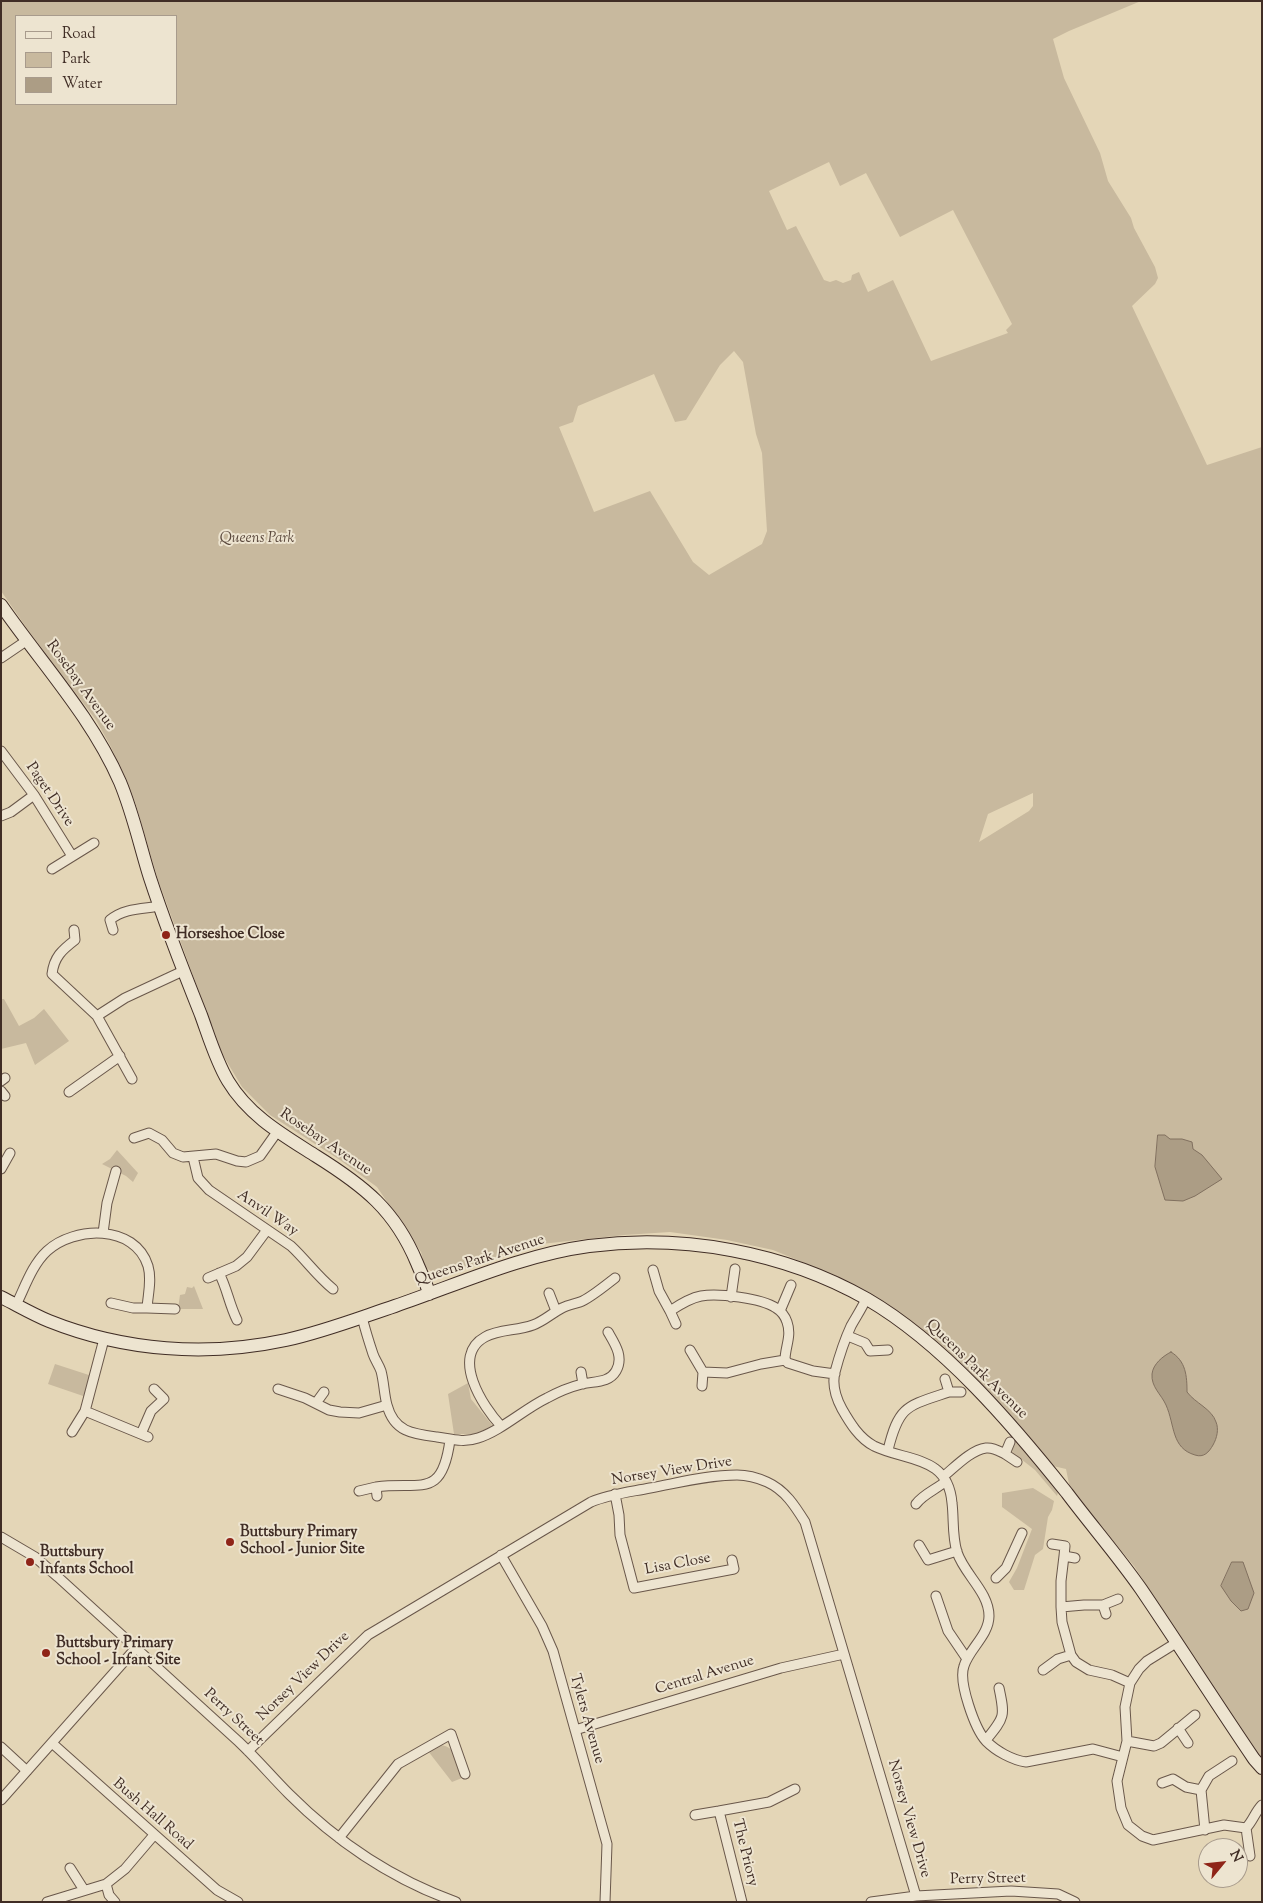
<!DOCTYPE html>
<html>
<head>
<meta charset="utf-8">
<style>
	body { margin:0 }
	#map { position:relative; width:1263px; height:1903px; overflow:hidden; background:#e4d6b7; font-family:"Sorts Mill Goudy",serif }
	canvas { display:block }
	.frame { position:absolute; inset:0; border:2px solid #402d25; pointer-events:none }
	.legend { position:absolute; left:15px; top:15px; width:162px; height:90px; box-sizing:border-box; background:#ede4d0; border:1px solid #a89b8c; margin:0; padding:6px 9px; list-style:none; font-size:15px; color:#402d25 }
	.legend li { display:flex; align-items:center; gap:10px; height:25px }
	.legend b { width:25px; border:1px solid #a89b8c }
	.north { position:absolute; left:1198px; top:1838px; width:50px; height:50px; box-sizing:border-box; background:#ede4d0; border:1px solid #a89b8c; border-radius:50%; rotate:62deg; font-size:14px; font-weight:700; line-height:20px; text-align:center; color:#402d25 }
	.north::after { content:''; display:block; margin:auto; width:18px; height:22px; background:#8f2418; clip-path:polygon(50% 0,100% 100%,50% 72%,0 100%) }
</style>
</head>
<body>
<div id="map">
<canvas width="1263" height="1903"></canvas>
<div class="frame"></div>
<ul class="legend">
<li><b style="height:6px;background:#ede4d0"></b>Road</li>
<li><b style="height:14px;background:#c8b99e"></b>Park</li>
<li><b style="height:14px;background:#ac9d85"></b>Water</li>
</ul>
<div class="north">N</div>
</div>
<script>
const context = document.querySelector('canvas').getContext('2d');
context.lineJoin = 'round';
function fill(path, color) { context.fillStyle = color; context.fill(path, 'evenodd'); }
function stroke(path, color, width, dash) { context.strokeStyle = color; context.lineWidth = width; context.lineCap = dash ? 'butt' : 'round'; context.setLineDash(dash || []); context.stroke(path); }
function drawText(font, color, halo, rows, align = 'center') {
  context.font = font + ' "Sorts Mill Goudy",serif'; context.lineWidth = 4; context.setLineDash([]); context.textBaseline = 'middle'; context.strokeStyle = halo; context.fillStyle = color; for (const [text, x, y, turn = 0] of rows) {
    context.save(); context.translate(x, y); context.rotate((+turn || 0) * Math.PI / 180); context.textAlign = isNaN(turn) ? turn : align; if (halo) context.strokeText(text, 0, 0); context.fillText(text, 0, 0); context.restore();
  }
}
fill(new Path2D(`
	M 1,1 L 1141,1 L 1069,31 L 1053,39 L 1064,78 L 1100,153 L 1108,181 L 1131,218 L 1134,228 L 1155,267 L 1158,278 L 1155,284 L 1132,306 L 1207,465 L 1262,447 L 1262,1758 L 1248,1741 L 1134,1566 L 1070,1489 L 1066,1469 L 1053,1466 L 872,1295 L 836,1276 L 773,1250 L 727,1240 L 670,1232 L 624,1235 L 541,1244 L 493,1258 L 440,1278 L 425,1267 L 421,1252 L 377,1187 L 340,1160 L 270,1115 L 242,1087 L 221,1052 L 158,880 L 135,802 L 111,747 L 96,720 L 28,630 L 1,591 ZM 16,16 L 176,16 L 176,104 L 16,104 ZM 829,162 L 840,186 L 866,173 L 900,237 L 953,210 L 1012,324 L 1006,330 L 1008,333 L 931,361 L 893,280 L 868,292 L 859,272 L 852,275 L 851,280 L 843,283 L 836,280 L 830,282 L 824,280 L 796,226 L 787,230 L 769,191 ZM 734,351 L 743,362 L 756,434 L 762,453 L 767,531 L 762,544 L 709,575 L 693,562 L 650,491 L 594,512 L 559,427 L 573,422 L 578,406 L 654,374 L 675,422 L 686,420 L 720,365 ZM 1033,793 L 1033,806 L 1029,811 L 979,842 L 988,814 Z
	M 1,999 L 4,999 L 19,1026 L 34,1018 L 44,1009 L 69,1041 L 35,1065 L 26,1043 L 1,1049 Z
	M 117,1150 L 138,1173 L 133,1182 L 126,1176 L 102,1164 L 110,1159 Z
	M 194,1286 L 203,1309 L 178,1309 L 180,1295 L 185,1294 L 187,1287 L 192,1288 Z
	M 55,1364 L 95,1377 L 89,1398 L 48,1384 Z
	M 468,1383 L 471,1399 L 492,1425 L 478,1434 L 454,1434 L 448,1394 Z
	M 1005,1427 L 1059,1489 L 1057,1496 L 1035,1470 L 1012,1452 L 1014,1443 Z
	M 1033,1488 L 1054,1501 L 1052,1510 L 1048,1517 L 1043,1549 L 1035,1555 L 1024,1590 L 1014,1590 L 1009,1582 L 1017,1568 L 1032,1529 L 1002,1507 L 1002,1493 Z
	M 440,1745 C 458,1747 457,1762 462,1778 L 452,1782 L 428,1751 Z`), '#c8b99e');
const water = new Path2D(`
	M 1158,1135 L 1165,1135 L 1170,1139 L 1182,1139 L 1192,1142 L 1193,1149 L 1202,1155 L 1222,1179 L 1195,1196 L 1183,1201 L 1165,1200 L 1155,1167 Z
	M 1171,1352 C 1186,1361 1187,1376 1187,1392 C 1195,1403 1212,1409 1216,1422 C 1219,1429 1217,1438 1213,1445 C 1209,1452 1204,1458 1195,1455 C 1171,1448 1175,1425 1166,1405 C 1161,1394 1151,1387 1152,1374 C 1153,1364 1163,1356 1171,1352 Z
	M 1232,1562 L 1243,1562 L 1254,1593 L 1248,1609 L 1241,1611 L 1231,1601 L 1221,1586 Z`);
fill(water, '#ac9d85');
stroke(water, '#81705f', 1);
const street = new Path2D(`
	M 1,658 L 26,641
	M 1,751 L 34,795 L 72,856
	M 1,816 L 11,812 L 34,795
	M 52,869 L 94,843
	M 74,930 L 75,940 C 62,950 54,957 52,974 L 97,1016
	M 113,930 L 110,920 C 124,908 143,909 160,906
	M 132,1079 L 97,1016 L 125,998 L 183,971
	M 1,1081 L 5,1078
	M 1,1091 L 5,1096
	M 69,1092 L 120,1056
	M 134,1138 L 149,1133 L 162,1140 L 173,1153 L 183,1157 L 216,1154 L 237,1161 L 246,1162 L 260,1156 L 277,1132
	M 193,1157 L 198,1178 L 209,1190 L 291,1246 C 306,1260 317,1276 333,1289
	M 1,1169 L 10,1153
	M 103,1233 L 107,1203 L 116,1171
	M 653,1270 L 659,1291 L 670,1311
	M 219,1273 C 227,1288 229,1304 237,1320
	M 208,1278 L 236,1266 L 247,1257 L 267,1230
	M 549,1293 L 556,1311
	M 731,1297 L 735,1269
	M 866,1299 C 862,1308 856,1317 851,1326 C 845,1339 839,1357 835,1372 C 832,1384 836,1398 842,1409 C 850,1423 859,1438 874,1446 C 907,1462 948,1455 952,1503 C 954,1519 952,1536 957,1552 C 964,1574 989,1592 989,1616 C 989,1635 969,1649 964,1666 C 958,1682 975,1729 986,1741 C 996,1751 1012,1760 1026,1762 L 1093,1749 L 1123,1757
	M 111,1303 L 133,1308 L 147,1308
	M 16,1305 C 25,1287 32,1265 47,1251 C 74,1226 135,1224 148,1266 C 152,1280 148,1294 147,1308 L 175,1309
	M 780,1311 L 791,1285
	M 362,1317 C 365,1329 369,1342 373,1354 C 375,1360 379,1365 381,1371 C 384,1382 384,1394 387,1405 C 394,1432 413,1434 437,1437 C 451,1439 464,1443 478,1438 C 501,1431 524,1409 547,1398 C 558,1392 570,1387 582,1384 C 595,1381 609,1383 616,1371 C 624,1357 615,1344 608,1332
	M 676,1324 L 670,1311 C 679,1305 690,1298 701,1296 C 718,1293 761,1298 776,1308 C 781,1311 785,1316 787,1322 C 792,1336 785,1347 785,1360 L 788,1363 L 813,1371 L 835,1374
	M 848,1336 L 865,1343 L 870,1351 L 888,1350
	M 690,1350 L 703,1372 L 727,1373 L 761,1364 L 785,1360
	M 581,1372 L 583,1384
	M 702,1386 L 703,1372
	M 278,1389 L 305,1398 L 329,1410 L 340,1412 L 359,1413 L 387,1405
	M 949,1392 L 961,1392
	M 316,1403 L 324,1392
	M 85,1411 L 148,1437
	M 501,1426 C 483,1407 450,1356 485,1337 C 499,1329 517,1331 533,1325 C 544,1321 552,1313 562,1308 C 568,1305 574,1304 580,1302 C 589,1299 606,1285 615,1278
	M 72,1432 L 85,1411 L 104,1339
	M 141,1434 L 151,1411 L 164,1399 L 154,1389
	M 888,1450 C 899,1405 907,1406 949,1392 L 945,1379
	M 1005,1454 L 1017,1462
	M 944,1476 C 955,1467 971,1450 986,1448 C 993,1447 999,1451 1005,1454 L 1010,1442
	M 359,1491 L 376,1487
	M 615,1494 L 619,1515 L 620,1535 L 634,1588 L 734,1569 L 732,1560
	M 377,1496 L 376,1487 C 421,1481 442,1500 450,1440
	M 916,1504 C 923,1494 937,1489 946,1481
	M 1,1537 L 35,1557 L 58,1577 C 119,1632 179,1687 239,1742 C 257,1759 272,1777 289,1794 C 337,1842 392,1879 456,1902
	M 1052,1544 L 1065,1546 L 1064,1556
	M 919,1545 L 928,1560 L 957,1551
	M 501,1555 L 542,1626 L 553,1651 L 607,1844 L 605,1902
	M 1075,1558 L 1064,1556 L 1061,1581 L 1061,1607 L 1062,1622 L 1071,1655 L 1076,1662 L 1089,1670 L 1112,1675 L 1130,1683
	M 996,1578 L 1006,1568 L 1022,1533
	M 936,1596 L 948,1631 L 967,1659
	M 1103,1605 L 1118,1599
	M 1061,1607 L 1084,1605 L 1103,1605 L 1106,1614
	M 1176,1643 L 1147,1661 L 1139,1669 L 1130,1683 L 1125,1707 L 1127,1741 L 1117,1781 L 1121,1808 L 1128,1825 L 1142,1836 L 1153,1840 L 1224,1825 L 1246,1828 C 1253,1821 1255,1812 1262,1805
	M 1043,1670 L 1058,1659 L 1071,1655
	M 1178,1728 L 1188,1743
	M 575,1730 L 781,1668 L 844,1654
	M 986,1740 C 1005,1717 1005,1716 999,1688
	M 1127,1741 L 1154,1746 L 1161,1743 L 1195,1715
	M 52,1743 L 217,1890 L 238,1902
	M 1,1747 L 27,1771
	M 248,1751 L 368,1635 L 591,1502 C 610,1494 630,1492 650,1488 C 678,1483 708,1475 737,1475 C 747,1475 758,1478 767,1482 C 785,1490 795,1506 805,1522 L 916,1896
	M 1162,1783 L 1173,1779 L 1186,1787 L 1201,1790
	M 1,1800 L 136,1648
	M 695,1815 L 719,1811
	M 1246,1828 L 1250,1856
	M 1205,1830 L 1201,1790 L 1209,1776 L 1232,1761
	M 339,1838 L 398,1764 L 451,1734 L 465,1774
	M 70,1868 L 84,1890
	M 106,1884 L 109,1895 L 115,1902
	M 47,1902 L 106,1884 L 125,1869 L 154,1835
	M 742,1902 L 719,1811 L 769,1802 L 795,1789
	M 871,1902 L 916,1896 L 1011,1891 L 1058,1894 L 1075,1902`);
const secondary = new Path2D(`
	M 1,605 C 42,664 91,716 120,782 C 133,813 140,846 150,878 C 165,924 183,970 201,1015 C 209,1037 216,1061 228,1081 C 249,1116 283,1135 316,1156 C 364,1186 395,1210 417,1263 C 421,1273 427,1284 429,1294
	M 1,1297 C 17,1305 32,1314 49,1321 C 124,1351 207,1357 286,1340 C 323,1332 359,1318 395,1306 C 459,1284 522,1255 589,1246 C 684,1234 784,1252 867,1299 C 944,1344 1012,1424 1067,1493 C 1091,1525 1118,1556 1141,1589 C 1179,1645 1216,1703 1254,1759 L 1262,1768`);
stroke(street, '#69574a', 11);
stroke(secondary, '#402d25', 14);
stroke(street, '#ede4d0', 9);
stroke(secondary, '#ede4d0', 12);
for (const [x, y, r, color] of [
	[166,935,5,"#8f2418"],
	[230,1542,5,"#8f2418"],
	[30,1562,5,"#8f2418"],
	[46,1653,5,"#8f2418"]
]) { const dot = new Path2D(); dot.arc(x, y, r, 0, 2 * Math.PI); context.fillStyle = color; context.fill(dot); stroke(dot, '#ede4d0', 2); }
drawText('italic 15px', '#5b493d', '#ede4d0', [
	["Queens Park",257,539]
]);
drawText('15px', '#402d25', '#ede4d0', [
	["Rosebay Avenue",80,686,54],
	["Paget Drive",49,795,56],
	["Rosebay Avenue",325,1143,34],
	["Anvil Way",267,1214,34],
	["Queens Park Avenue",480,1261,-18],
	["Queens Park Avenue",976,1370,44],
	["Norsey View Drive",672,1472,-9],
	["Lisa Close",678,1565,-11],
	["Central Avenue",705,1676,-17],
	["Norsey View Drive",304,1677,-44],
	["Perry Street",233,1718,43],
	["Tylers Avenue",586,1719,74],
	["Bush Hall Road",152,1815,41],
	["Norsey View Drive",908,1819,74],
	["The Priory",744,1853,76],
	["Perry Street",988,1880,-1]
]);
drawText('bold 15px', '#402d25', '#ede4d0', [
	["Horseshoe Close",176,935],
	["Buttsbury Primary",240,1533],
	["School - Junior Site",240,1550],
	["Buttsbury",40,1553],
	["Infants School",40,1570],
	["Buttsbury Primary",56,1644],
	["School - Infant Site",56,1661]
], 'left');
</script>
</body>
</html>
